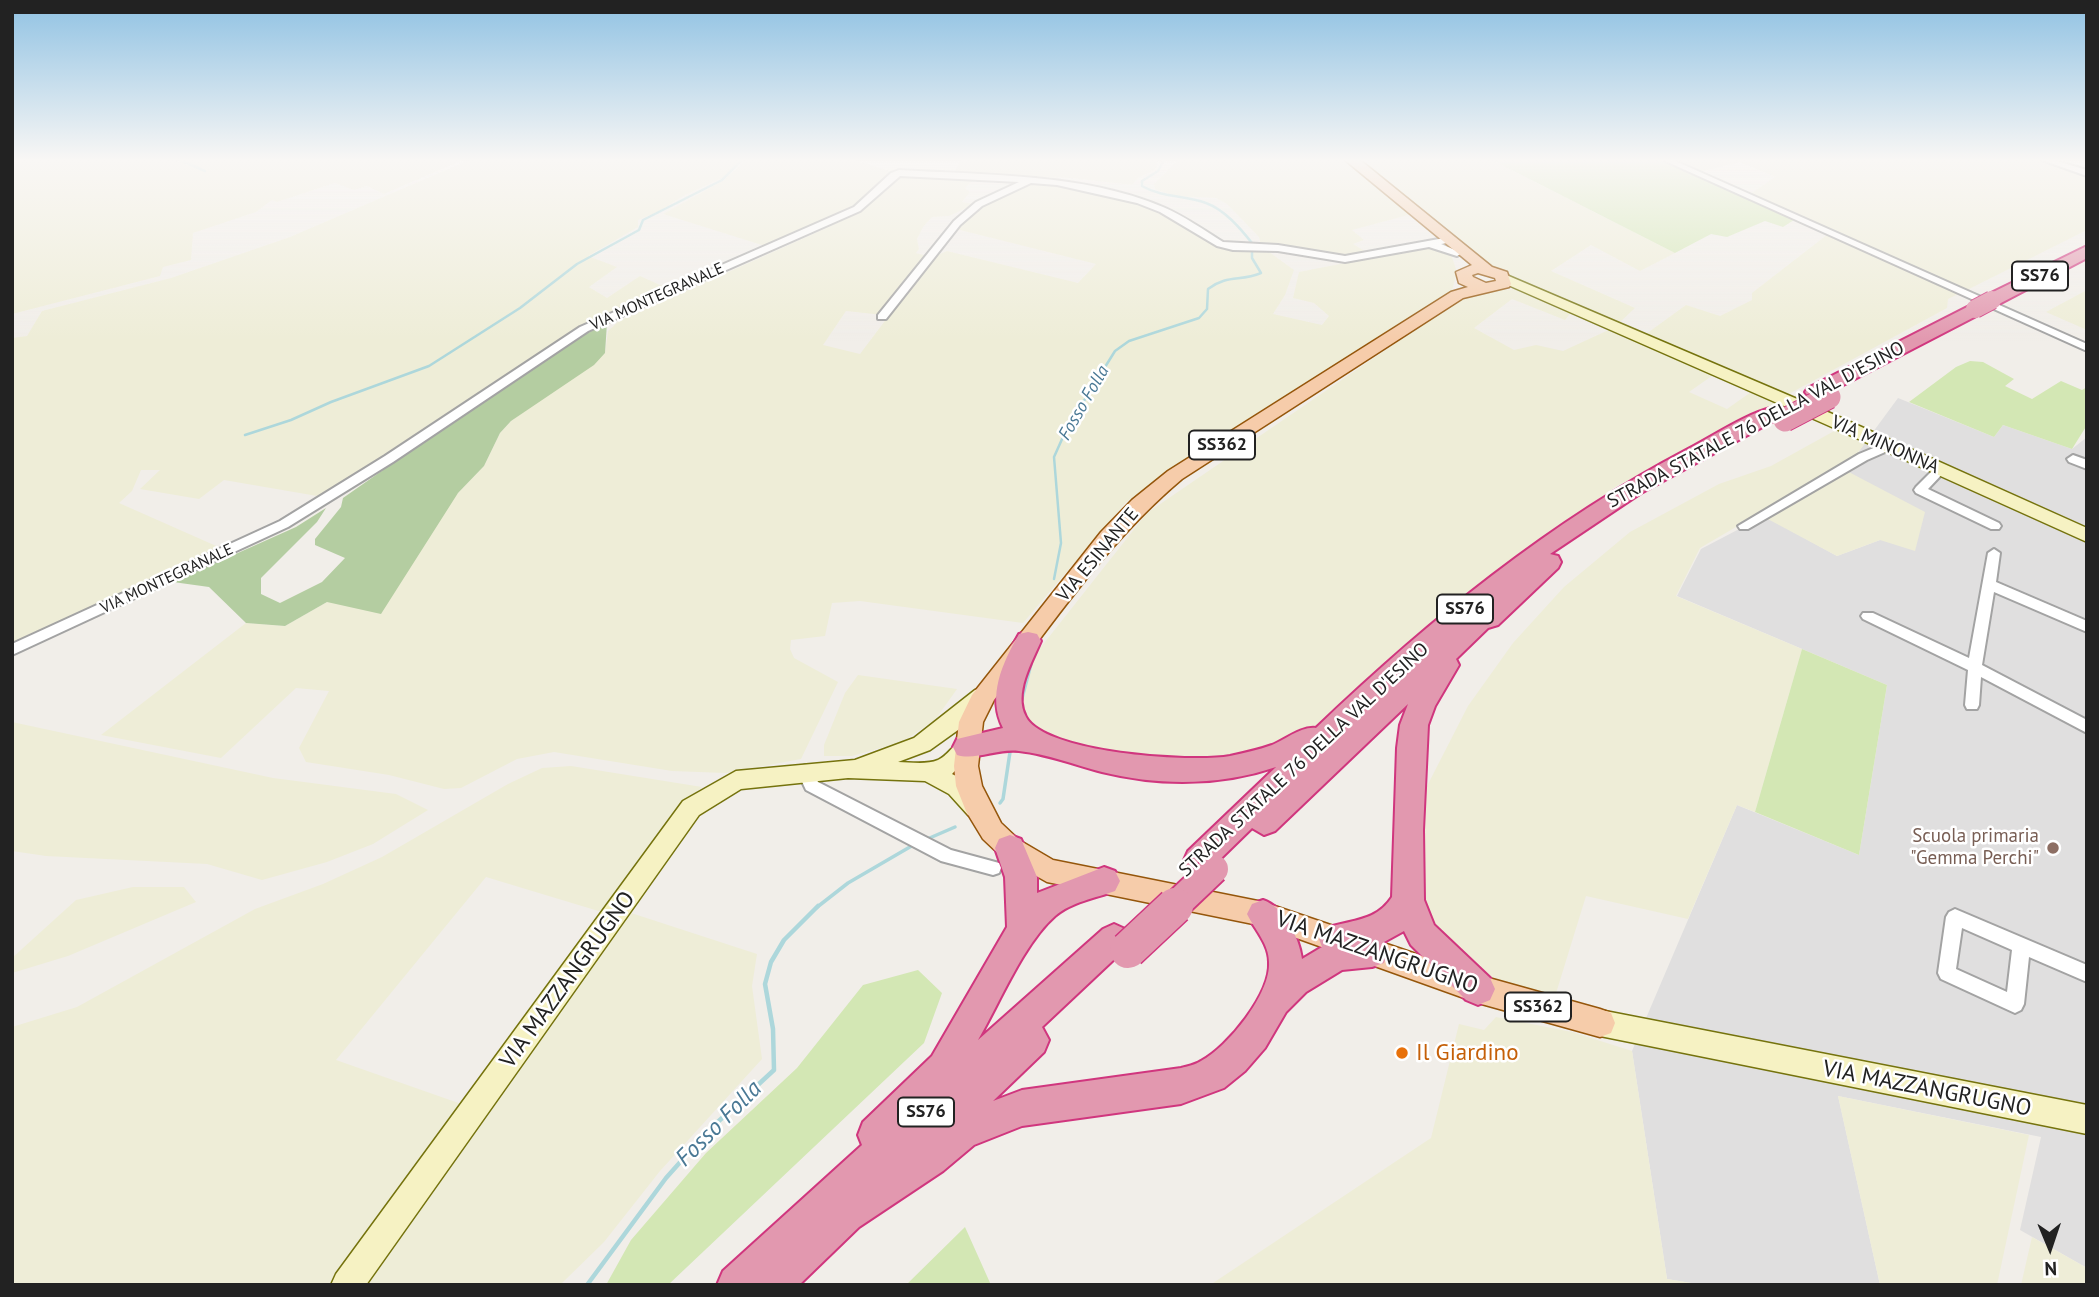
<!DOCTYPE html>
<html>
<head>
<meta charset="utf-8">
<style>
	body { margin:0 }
	#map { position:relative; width:2099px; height:1297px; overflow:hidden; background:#f1eee9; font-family:"PT Sans",sans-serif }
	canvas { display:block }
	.frame { position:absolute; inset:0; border:14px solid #222; pointer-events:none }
	.north { position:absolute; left:2015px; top:1213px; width:70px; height:70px; -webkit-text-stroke:5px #fff; paint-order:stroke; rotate:178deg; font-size:19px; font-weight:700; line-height:28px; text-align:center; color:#222 }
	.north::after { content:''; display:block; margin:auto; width:24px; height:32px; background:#222; clip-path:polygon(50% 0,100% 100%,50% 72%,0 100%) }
</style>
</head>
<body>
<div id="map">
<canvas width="2099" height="1297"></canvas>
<div class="frame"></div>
<div class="north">N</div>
</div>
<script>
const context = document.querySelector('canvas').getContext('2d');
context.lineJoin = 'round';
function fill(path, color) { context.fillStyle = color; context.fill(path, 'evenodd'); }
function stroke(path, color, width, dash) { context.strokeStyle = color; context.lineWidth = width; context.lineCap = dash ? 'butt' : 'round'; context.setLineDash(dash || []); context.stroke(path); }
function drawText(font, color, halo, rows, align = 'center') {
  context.font = font + ' "PT Sans",sans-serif'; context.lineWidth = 5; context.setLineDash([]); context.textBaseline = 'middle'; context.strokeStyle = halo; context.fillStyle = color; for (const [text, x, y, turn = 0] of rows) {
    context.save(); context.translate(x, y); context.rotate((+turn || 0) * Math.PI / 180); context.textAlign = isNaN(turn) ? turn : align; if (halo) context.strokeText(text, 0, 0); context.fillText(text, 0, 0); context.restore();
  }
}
fill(new Path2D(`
	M 1898,398 L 1994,437 L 2003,425 L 2072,449 L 2087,437 L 2087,1268 L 2020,1230 L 2041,1137 L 1838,1096 L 1880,1285 L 1703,1285 L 1667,1279 L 1632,1051 L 1737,805 L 1859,855 L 1887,685 L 1677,596 L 1701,549 L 1764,516 L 1837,556 L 1880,540 L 1845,470 Z`), '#e0dfdf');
fill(new Path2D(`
	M 12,160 L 172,160 L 193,166 L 179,160 L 463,160 L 384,194 L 367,186 L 354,190 L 335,183 L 277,202 L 272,200 L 256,212 L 193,233 L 191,260 L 163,267 L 160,276 L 12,314 Z
	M 469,160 L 740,160 L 729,175 L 683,196 L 660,211 L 638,220 L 638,227 L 588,256 L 617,267 L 589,287 L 607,298 L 640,276 L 669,289 L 560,339 L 323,497 L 224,480 L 199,499 L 140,489 L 160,470 L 141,470 L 132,491 L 119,503 L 223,549 L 12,645 L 12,338 L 27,336 L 42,311 L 171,278 L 290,237 Z
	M 746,160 L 853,160 L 894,172 L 849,211 L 765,246 L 663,214 L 724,180 Z
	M 960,160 L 1158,160 L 1158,161 L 1155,170 L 1138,178 L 1132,185 L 1070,178 L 954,174 Z
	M 1178,160 L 1345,160 L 1412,214 L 1352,230 L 1364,240 L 1353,244 L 1368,253 L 1345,257 L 1261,245 L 1259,237 L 1227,204 L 1216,198 L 1174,196 L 1155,189 L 1154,184 Z
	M 1357,160 L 1492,160 L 1675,253 L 1640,271 L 1591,245 L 1551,271 L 1635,308 L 1619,323 L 1509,279 L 1499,268 L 1481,262 Z
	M 1671,160 L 2039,160 L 2087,175 L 2087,230 L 1963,292 L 1749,195 L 1775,177 L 1740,162 L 1700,172 Z
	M 900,174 L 975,178 L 965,188 L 970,192 L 962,202 L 975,204 L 949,216 L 932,217 L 923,227 L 917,239 L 919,249 L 916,253 L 927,256 L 883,315 L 846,311 L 823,345 L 860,354 L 933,257 L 947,251 L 1078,283 L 1096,264 L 956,229 L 985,203 L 1034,180 L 1147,205 L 1162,211 L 1215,244 L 1265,249 L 1294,270 L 1285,295 L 1273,314 L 1322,325 L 1329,316 L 1314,303 L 1293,298 L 1299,272 L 1427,247 L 1443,249 L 1451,254 L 1457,272 L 1452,291 L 1189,458 L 1126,502 L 1023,623 L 860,601 L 832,603 L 825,636 L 791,640 L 790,649 L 794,658 L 838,682 L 801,759 L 726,773 L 672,771 L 554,752 L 517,759 L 461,788 L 444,789 L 389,775 L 306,762 L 299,748 L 329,691 L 296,688 L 221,758 L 101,735 L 246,623 L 285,626 L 327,602 L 458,493 L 484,466 L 500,433 L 511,421 L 605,353 L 608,331 L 619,321 L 831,226 L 858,213 Z
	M 1828,234 L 1958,294 L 1948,299 L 1947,308 L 1787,395 L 1646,334 L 1686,305 L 1720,316 L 1752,300 L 1752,293 Z
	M 1518,289 L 1573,310 L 1565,320 L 1512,299 L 1474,328 L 1514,350 L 1536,345 L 1563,351 L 1615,327 L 1716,373 L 1689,392 L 1727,409 L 1754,390 L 1780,403 L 1615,487 L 1460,598 L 1328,723 L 1262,756 L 1203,766 L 1122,760 L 1028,733 L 1013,705 L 1026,666 L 1147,513 L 1466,295 L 1485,291 Z
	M 2087,290 L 2087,330 L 2046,312 Z
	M 1836,430 L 1866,442 L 1854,458 L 1700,548 L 1676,596 L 1802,649 L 1755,812 L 1737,805 L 1688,919 L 1586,896 L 1553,1003 L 1475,979 L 1448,956 L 1417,900 L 1424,792 L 1468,706 L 1513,643 L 1564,587 L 1630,532 L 1719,484 L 1771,466 Z
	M 1845,470 L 1925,512 L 1915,551 L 1880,540 L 1837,556 L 1764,517 Z
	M 858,675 L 957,689 L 935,720 L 902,742 L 852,756 L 824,756 L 824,745 L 845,693 Z
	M 12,722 L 273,778 L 396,794 L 428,810 L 373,844 L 327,862 L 262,880 L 207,864 L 46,856 L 12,851 Z
	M 571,766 L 702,787 L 686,801 L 605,913 L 486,877 L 336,1060 L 467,1106 L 335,1285 L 12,1285 L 12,1027 L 77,1007 L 255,909 L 323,884 L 382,857 L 508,784 L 542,768 Z
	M 133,887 L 184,887 L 196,902 L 68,956 L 12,973 L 12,958 L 76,900 Z
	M 625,911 L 757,954 L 752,986 L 762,1059 L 660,1171 L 604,1242 L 560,1285 L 362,1285 Z
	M 1496,1017 L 1572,1032 L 1632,1051 L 1667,1279 L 1703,1285 L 1210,1285 L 1431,1138 L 1459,1024 L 1484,1030 Z
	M 1838,1096 L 2029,1135 L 1997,1285 L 1880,1285 Z
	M 2032,1237 L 2087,1268 L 2087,1285 L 2021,1285 Z`), '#eeedd7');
fill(new Path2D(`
	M 1492,160 L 1661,160 L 1794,220 L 1783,227 L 1765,221 L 1727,237 L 1711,234 L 1675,253 Z
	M 1970,361 L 1983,362 L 2014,379 L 2005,386 L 2032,399 L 2061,381 L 2082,390 L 2087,387 L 2087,425 L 2072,449 L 2003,425 L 1994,437 L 1909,402 L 1956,367 Z
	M 1802,649 L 1887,685 L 1859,855 L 1755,812 Z
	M 918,970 L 942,993 L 924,1043 L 668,1285 L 606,1285 L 631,1240 L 706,1153 L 797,1068 L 863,985 Z
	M 965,1227 L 991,1285 L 906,1285 Z`), '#d3e7b4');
fill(new Path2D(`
	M 607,323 L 605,353 L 594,365 L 511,421 L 500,433 L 484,466 L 458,493 L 381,614 L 327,602 L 285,626 L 246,623 L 209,587 L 173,582 L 296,527 L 326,508 L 317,522 L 261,578 L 261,594 L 280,603 L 322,582 L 345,558 L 315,545 L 315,539 L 341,507 L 343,498 L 556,349 Z`), '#b4cda1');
stroke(new Path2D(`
	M 180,160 L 205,171
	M 245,435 L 291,420 L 331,402 L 429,366 L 520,308 L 577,264 L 639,230 L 643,220 L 722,180 L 742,160
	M 1054,579 L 1061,543 L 1054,457 L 1067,428 L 1115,351 L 1129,341 L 1199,318 L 1207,309 L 1208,289 C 1228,274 1240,282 1261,273 L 1252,258 L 1252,243 C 1240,228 1225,210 1206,203 C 1184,195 1163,198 1142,186 L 1142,181 L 1158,171 L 1164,160`), '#add7db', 2.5);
stroke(new Path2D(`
	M 1021,702 L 1031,664
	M 1000,803 L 1003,799 L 1010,752
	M 925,840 L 955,827
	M 816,908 L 848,883 L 915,844`), '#add7db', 3.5);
stroke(new Path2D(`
	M 587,1285 L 666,1178 L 708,1131 L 774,1070 L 773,1029 L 765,984 L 771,962 L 784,940 L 818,906`), '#add7db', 4.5);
const street = new Path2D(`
	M 1663,160 L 1673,160 L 2087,344 L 2087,351 Z
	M 2042,160 L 2053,160 L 2087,170 L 2087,176 Z
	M 899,170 C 984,175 1083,173 1163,207 C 1184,216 1204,230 1223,242 L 1278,245 L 1345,256 L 1450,237 L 1453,238 L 1453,242 L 1441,244 L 1462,253 L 1457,256 L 1429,247 L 1345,262 L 1278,251 L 1233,250 L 1217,246 L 1160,212 L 1137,203 L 1057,185 L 1031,183 L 982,206 L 960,225 L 886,319 L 878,319 L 878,315 L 954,221 L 976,202 L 1019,182 L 900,176 L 860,211 L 588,331 L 393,462 L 288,527 L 12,655 L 12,644 L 280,521 L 385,456 L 580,327 L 854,207 L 891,173 Z
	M 1888,442 L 1892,443 L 1892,449 L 1867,460 L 1748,529 L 1740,529 L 1738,526 L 1859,454 Z
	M 2073,455 L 2087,460 L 2087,469 L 2069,462 L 2067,459 Z
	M 1940,466 L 1946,470 L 1928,489 L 1999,523 L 2001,526 L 1999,529 L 1991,529 L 1916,493 L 1914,490 L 1916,487 L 1936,467 Z
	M 1994,549 L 2000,553 L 1996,582 L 2087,621 L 2087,632 L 1994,592 L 1982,665 L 2087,720 L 2087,733 L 1981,677 L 1979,705 L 1977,709 L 1967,709 L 1965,705 L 1968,670 L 1863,619 L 1861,616 L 1863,613 L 1873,613 L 1969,658 L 1988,553 Z
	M 805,765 L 810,767 L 818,782 L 951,850 L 999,863 L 1001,868 L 999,873 L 993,875 L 941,861 L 806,790 L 797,771 L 800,767 Z
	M 1955,909 L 2087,965 L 2087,982 L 2029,957 L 2024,1004 L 2021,1010 L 2015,1013 L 1941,979 L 1938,973 L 1946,917 L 1949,912 ZM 1962,928 L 2012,950 L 2007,992 L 1956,969 Z`);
const secondary = new Path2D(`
	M 1504,274 L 1837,416 L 2087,528 L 2087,542 L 1825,424 L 1499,281 L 1497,278 Z
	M 983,688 L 991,690 L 994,696 L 965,725 L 930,750 L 898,762 C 910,762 926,765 938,760 C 953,753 956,734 975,741 L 978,747 L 952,774 C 967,781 980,793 988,808 L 984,815 L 976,818 L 968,815 L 949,794 L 925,781 L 848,778 L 741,789 L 699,815 L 366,1285 L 331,1285 L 336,1274 L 683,801 L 736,771 L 855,760 L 914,738 L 975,690 Z
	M 1600,1010 L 2087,1105 L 2087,1134 L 1600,1036 L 1590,1032 L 1586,1023 L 1590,1014 Z`);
const primary = new Path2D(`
	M 1345,160 L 1360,160 L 1492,267 L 1507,272 L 1511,284 L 1509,287 L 1463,298 L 1182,479 C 1107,542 1053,623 994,700 L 983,722 L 978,766 L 982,786 L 1001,823 L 1019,840 L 1053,860 L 1263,902 L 1478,975 L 1600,1009 L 1611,1013 L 1615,1023 L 1611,1033 L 1600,1037 L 1478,1003 L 1263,926 L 1047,882 L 1001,856 L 983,839 L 966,811 L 956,786 L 954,766 L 959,722 L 972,695 L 1101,532 L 1132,500 L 1168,471 L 1451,292 L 1468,287 L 1459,283 L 1456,272 L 1472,265 ZM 1478,273 L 1495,278 L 1496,281 L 1486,283 L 1473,277 L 1472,275 Z`);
const highway = new Path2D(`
	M 2087,246 L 2087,258 L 1999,304 L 1985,304 L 1983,300 L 1985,296 Z
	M 1975,303 L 1982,305 L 1984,309 L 1982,313 L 1822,396 L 1808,396 L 1805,392 L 1808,388 Z
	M 1774,407 L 1781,409 L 1785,413 L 1781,417 L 1641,493 L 1550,554 L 1558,556 L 1561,562 L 1558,568 L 1498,625 L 1488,628 L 1456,659 L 1459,665 L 1435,706 L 1428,725 L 1423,830 L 1424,900 L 1434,925 L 1490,978 L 1495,989 L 1490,1000 L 1478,1005 L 1466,1000 L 1411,945 L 1404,931 L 1384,942 L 1388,952 L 1384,963 L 1372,967 L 1342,970 L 1306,992 L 1286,1012 L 1265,1048 L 1245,1071 L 1224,1088 L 1181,1104 L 1022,1126 L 974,1145 L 943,1171 L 859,1227 L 799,1285 L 717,1285 L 723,1271 L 862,1145 L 858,1135 L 863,1122 L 932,1056 L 1007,927 L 1005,877 L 995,848 L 999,839 L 1010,835 L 1021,839 L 1037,877 L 1037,893 L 1104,867 L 1115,871 L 1120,881 L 1115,891 C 1096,898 1071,902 1055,916 C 1024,943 999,1004 978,1040 L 1103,929 L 1114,924 L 1125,929 L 1130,939 L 1125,949 L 1042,1027 L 1049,1040 L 1044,1052 L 993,1101 L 1022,1090 L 1181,1068 C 1188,1066 1195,1065 1201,1061 C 1228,1047 1271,993 1269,962 C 1269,944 1255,930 1247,914 L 1252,904 L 1263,900 C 1284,907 1299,937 1302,959 L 1322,947 L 1319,939 L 1324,929 C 1350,919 1375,923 1392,897 L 1397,748 L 1400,725 L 1408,704 L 1275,831 L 1264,835 L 1252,828 L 1210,869 L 1199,873 L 1188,869 L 1184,860 L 1188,851 L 1276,767 C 1220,786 1159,786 1102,772 C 1075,765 1047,754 1019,751 C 998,748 975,761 957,755 L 953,747 L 957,739 L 1003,728 C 987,696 1002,664 1019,634 L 1028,632 L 1037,634 L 1041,641 C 1032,662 1013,694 1026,717 C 1045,753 1191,763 1230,756 C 1244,753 1258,750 1272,745 C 1285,740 1301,726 1316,728 C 1429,620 1549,522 1688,449 C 1715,435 1745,414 1774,407 Z`);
stroke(street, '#a3a3a3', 4);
stroke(secondary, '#75730d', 3);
stroke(primary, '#95560b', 3);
stroke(highway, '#d0367e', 4);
fill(street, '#fff');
fill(secondary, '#f6f2c3');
fill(primary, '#f6ccaa');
fill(highway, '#e298af');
const highwayBridgeFar3 = new Path2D(`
	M 1975,309 L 1992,300`);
const highwayBridgeFar2 = new Path2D(`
	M 1785,420 L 1829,397`);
const highwayBridgeFar1 = new Path2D(`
	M 1173,908 L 1214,869`);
const highwayBridge = new Path2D(`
	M 1128,950 L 1175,906`);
stroke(highwayBridgeFar3, '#d0367e', 20, []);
stroke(highwayBridgeFar2, '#d0367e', 25, []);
stroke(highwayBridgeFar1, '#d0367e', 32, []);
stroke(highwayBridge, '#d0367e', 39, []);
stroke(highwayBridgeFar3, '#e298af', 18);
stroke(highwayBridgeFar2, '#e298af', 23);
stroke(highwayBridgeFar1, '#e298af', 28);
stroke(highwayBridge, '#e298af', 36);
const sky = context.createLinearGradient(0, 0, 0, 341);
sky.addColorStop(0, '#90c2e3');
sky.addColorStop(0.47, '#f9f7f5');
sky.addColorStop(1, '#f9f7f500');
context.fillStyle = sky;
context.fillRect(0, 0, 2099, 341);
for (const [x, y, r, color] of [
	[2053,848,7,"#8d6e63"],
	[1402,1053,7,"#e8710a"]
]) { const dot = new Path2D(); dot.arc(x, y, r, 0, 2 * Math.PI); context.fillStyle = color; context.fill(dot); stroke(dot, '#fff', 2.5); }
drawText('16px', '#222', '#fff', [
	["VIA MONTEGRANALE",657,297,-24],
	["VIA MONTEGRANALE",167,579,-25]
]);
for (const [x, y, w] of [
	[2040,276,56],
	[1222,445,66],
	[1465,609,56],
	[1538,1007,66],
	[926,1112,56]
]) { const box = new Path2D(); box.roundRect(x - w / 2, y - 14.5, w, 29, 5); context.fillStyle = '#fff'; context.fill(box); stroke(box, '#222', 2); }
drawText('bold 18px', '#222', null, [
	["SS76",2040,276],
	["SS362",1222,445],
	["SS76",1465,609],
	["SS362",1538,1007],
	["SS76",926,1112]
]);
drawText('italic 18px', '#4a7995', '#fff', [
	["Fosso Folla",1084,403,-60]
]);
drawText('19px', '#222', '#fff', [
	["STRADA STATALE 76 DELLA VAL D'ESINO",1756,425,-28],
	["VIA MINONNA",1885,445,24],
	["VIA ESINANTE",1098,555,-50],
	["STRADA STATALE 76 DELLA VAL D'ESINO",1304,760,-43]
]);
drawText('19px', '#785e54', '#fff', [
	["Scuola primaria",2039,837],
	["\"Gemma Perchi\"",2039,859]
], 'right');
drawText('23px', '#222', '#fff', [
	["VIA MAZZANGRUGNO",1377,953,19],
	["VIA MAZZANGRUGNO",568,980,-54],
	["VIA MAZZANGRUGNO",1927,1089,11]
]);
drawText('23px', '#c56008', '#fff', [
	["Il Giardino",1416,1053]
], 'left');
drawText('italic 24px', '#4a7995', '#fff', [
	["Fosso Folla",719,1124,-45]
]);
</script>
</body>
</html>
